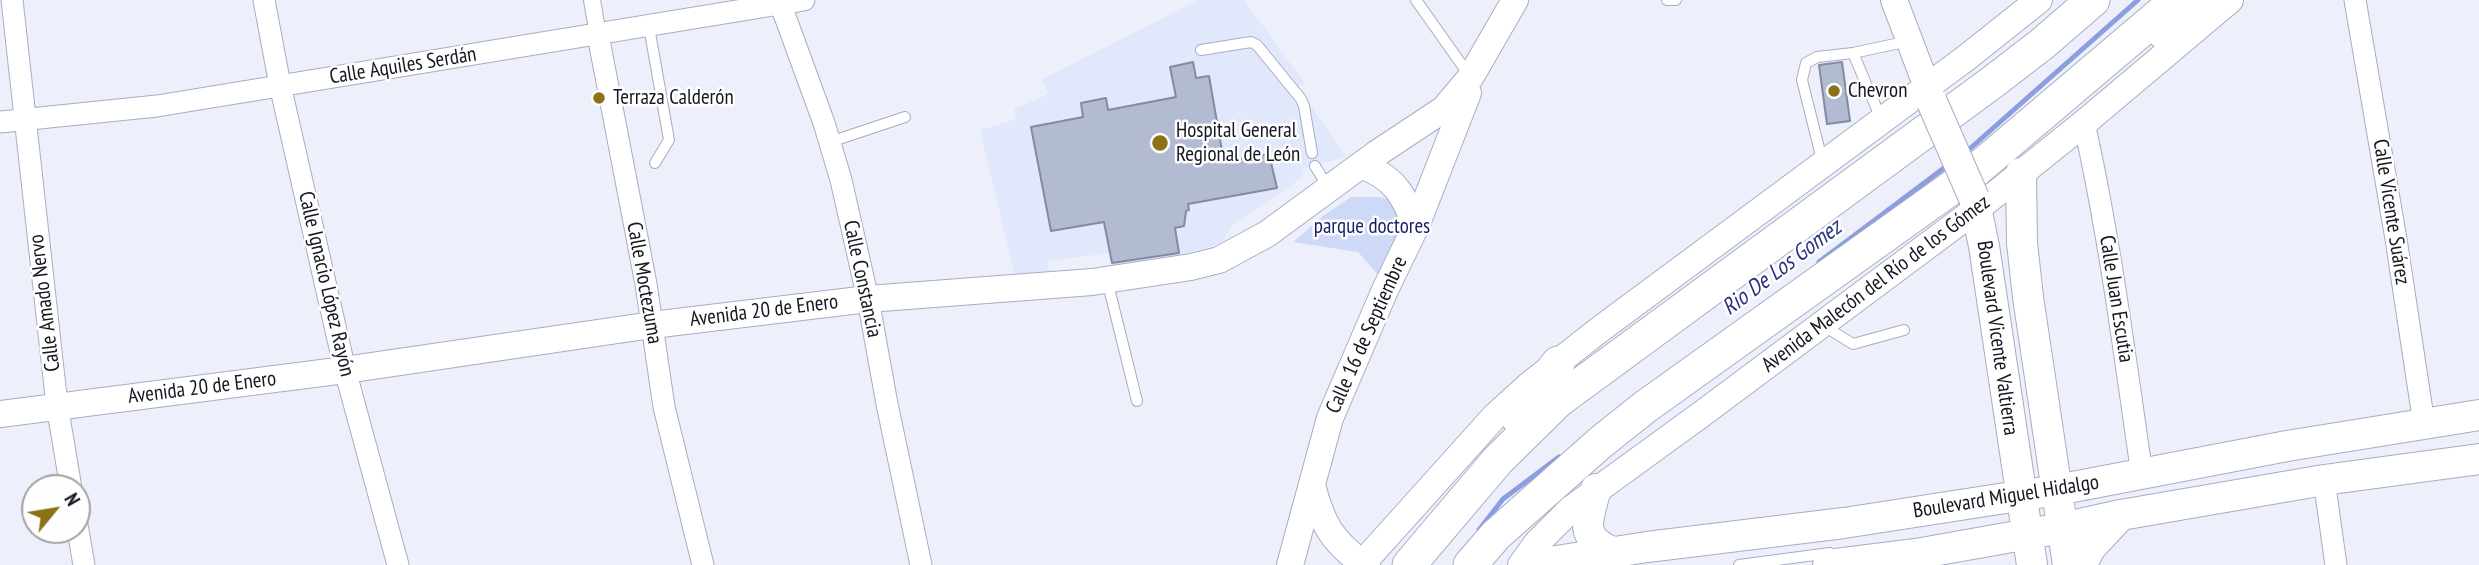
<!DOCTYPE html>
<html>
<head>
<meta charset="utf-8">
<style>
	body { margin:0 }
	#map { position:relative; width:2479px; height:565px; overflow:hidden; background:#edf0fa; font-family:"PT Sans Narrow",sans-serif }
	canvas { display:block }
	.north { position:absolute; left:21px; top:474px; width:70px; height:70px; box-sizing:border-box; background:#fefefe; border:2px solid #a1a2a5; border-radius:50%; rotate:60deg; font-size:19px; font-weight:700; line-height:28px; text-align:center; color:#151720 }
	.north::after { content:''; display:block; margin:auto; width:24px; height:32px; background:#8c7216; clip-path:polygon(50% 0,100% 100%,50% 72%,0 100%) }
</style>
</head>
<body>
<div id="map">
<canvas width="2479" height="565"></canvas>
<div class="north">N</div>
</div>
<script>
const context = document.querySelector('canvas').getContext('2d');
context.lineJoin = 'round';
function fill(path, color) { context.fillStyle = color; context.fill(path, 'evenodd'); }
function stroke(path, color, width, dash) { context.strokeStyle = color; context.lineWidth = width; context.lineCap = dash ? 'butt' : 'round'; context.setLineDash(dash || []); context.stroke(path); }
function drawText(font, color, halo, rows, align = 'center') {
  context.font = font + ' "PT Sans Narrow",sans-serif'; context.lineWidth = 5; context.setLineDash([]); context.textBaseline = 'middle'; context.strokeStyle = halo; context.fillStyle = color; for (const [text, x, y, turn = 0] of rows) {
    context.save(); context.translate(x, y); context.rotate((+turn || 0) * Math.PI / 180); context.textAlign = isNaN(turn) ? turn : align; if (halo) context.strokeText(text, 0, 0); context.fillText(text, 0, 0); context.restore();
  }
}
fill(new Path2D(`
	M 1198,0 L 1244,0 L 1304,82 L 1298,87 L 1346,157 L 1302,169 L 1303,177 L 1232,226 L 1221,243 L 1180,255 L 1158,268 L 1114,272 L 1110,253 L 1048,261 L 1049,272 L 1015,277 L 980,130 L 1016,119 L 1014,109 L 1049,94 L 1041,80 Z`), '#e2e8fb');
fill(new Path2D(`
	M 1351,197 L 1379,197 L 1393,200 L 1405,224 L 1381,278 L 1358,252 L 1293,242 L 1323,216 Z`), '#ced8f7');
stroke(new Path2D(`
	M 1965,153 L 2138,0
	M 1819,262 L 1948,165
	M 1479,530 L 1503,499 L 1559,457`), '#8c9ee0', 5);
const building = new Path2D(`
	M 1193,62 L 1196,78 L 1209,76 L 1224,162 L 1269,154 L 1277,188 L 1188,204 L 1189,210 L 1186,211 L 1184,226 L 1175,228 L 1179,253 L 1112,263 L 1104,222 L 1051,231 L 1031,127 L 1083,117 L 1081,103 L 1106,98 L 1108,110 L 1176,97 L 1170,67 Z
	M 1842,62 L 1850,121 L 1827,124 L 1819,65 Z`);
fill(building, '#b3bbd3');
stroke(building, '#848ba1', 2);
const service = new Path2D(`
	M 1416,0 L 1469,75
	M 1667,0 L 1676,0
	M 649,27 L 669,140 L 655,163
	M 1201,50 L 1251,42 L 1257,45 L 1301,99 L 1304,106 L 1312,153
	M 1853,53 L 1882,121
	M 830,142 L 905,117
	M 1823,164 L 1802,80 L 1806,63 L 1817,57 L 1853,53 L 1909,41
	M 1315,166 L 1329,189
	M 1107,280 L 1137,401
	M 1824,326 L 1853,344 L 1904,330
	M 1739,565 L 1830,553`);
const pedestrian = new Path2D(`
	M 592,0 L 598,35`);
const minor = new Path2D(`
	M 12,0 L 57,405 L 71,488
	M 264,0 L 280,85 L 345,370 L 398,565
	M 779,0 L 824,123 L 841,180 L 868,299 L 887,404 L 921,565
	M 2355,0 L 2396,239 L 2424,424
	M 598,35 L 646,284 L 664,407 L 703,565
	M 0,122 L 157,106 L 804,0
	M 2084,123 C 2110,239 2125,357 2142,475
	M 2324,480 L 2336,565
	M 77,525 L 84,565`);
const tertiary = new Path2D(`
	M 1894,0 L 1927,87
	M 1361,165 C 1395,178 1403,194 1416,226
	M 0,414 L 345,370 L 652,325 L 868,299 L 1092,282 L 1191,267 L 1219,260 L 1267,234 L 1376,154 L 1444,109 L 1470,78 L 1515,0
	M 1312,485 C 1322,523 1331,540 1362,563
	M 1290,565 L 1330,418 L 1385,290 L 1416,226 L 1468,93
	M 1361,565 L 1495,416 L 1528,386 L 1599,330 L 1966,58 L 2039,0
	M 1521,565 L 1537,543 L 1571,509 L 1699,416 L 1978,208 L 2084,123 L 2230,0`);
const secondary = new Path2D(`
	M 2021,173 L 2022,243 L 2028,297 L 2068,565
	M 1974,198 L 1984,246 L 2032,565
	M 1596,489 C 1587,522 1578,538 1615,553
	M 1362,563 L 1365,565
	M 1530,565 L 1647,547 L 1844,523 L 2057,490 L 2287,446 L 2479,415
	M 1828,565 L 1916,554 L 2062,528 L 2121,515 L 2324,480 L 2479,459
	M 2081,565 L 2091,547 L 2121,515`);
const primary = new Path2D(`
	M 2163,32 L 2206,0
	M 1517,417 L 1558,363
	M 1409,565 L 1498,460 L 1558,401 L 1994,81 L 2042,44 L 2093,0
	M 1470,565 L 1496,535 L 1601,442 L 1645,407 L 1975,171 L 2177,0`);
stroke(service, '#a6adc5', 12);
stroke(pedestrian, '#a6adc5', 18);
stroke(minor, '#a6adc5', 23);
stroke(tertiary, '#a6adc5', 28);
stroke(secondary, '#a6adc5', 32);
stroke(primary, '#a6adc5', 35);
stroke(service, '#fff', 10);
stroke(pedestrian, '#fff', 16);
stroke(minor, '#fff', 21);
stroke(tertiary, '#fff', 26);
stroke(secondary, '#fff', 30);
stroke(primary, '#fff', 33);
const secondaryBridge = new Path2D(`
	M 1932,102 L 1974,198`);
stroke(secondaryBridge, '#a6adc5', 32, []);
stroke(secondaryBridge, '#fff', 30);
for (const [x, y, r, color] of [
	[1834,91,7,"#8c7216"],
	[599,98,7,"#8c7216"],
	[1160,143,9,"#8c7216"]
]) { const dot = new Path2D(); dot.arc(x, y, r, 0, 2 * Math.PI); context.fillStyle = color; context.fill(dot); stroke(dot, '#fefefe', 2.5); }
drawText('21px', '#151720', '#fefefe', [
	["Calle Aquiles Serdán",403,66,-9],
	["Calle Vicente Suárez",2391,212,81],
	["Calle Constancia",862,279,78],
	["Calle Moctezuma",644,283,80],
	["Calle Ignacio López Rayón",326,284,77],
	["Avenida Malecón del Río de los Gómez",1876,284,-37],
	["Calle Juan Escutia",2116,299,81],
	["Calle Amado Nervo",45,303,-97],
	["Avenida 20 de Enero",764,311,-7],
	["Calle 16 de Septiembre",1367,335,-66],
	["Boulevard Vicente Valtierra",1997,338,82],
	["Avenida 20 de Enero",202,388,-7],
	["Boulevard Miguel Hidalgo",2006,497,-9]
]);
drawText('21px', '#151720', '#fefefe', [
	["Chevron",1848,91],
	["Terraza Calderón",613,98],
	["Hospital General",1176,131],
	["Regional de León",1176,155]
], 'left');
drawText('21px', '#191e6a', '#fefefe', [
	["parque doctores",1372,227]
]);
drawText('italic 23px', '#283380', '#fefefe', [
	["Rio De Los Gomez",1782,268,-37]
]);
</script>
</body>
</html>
